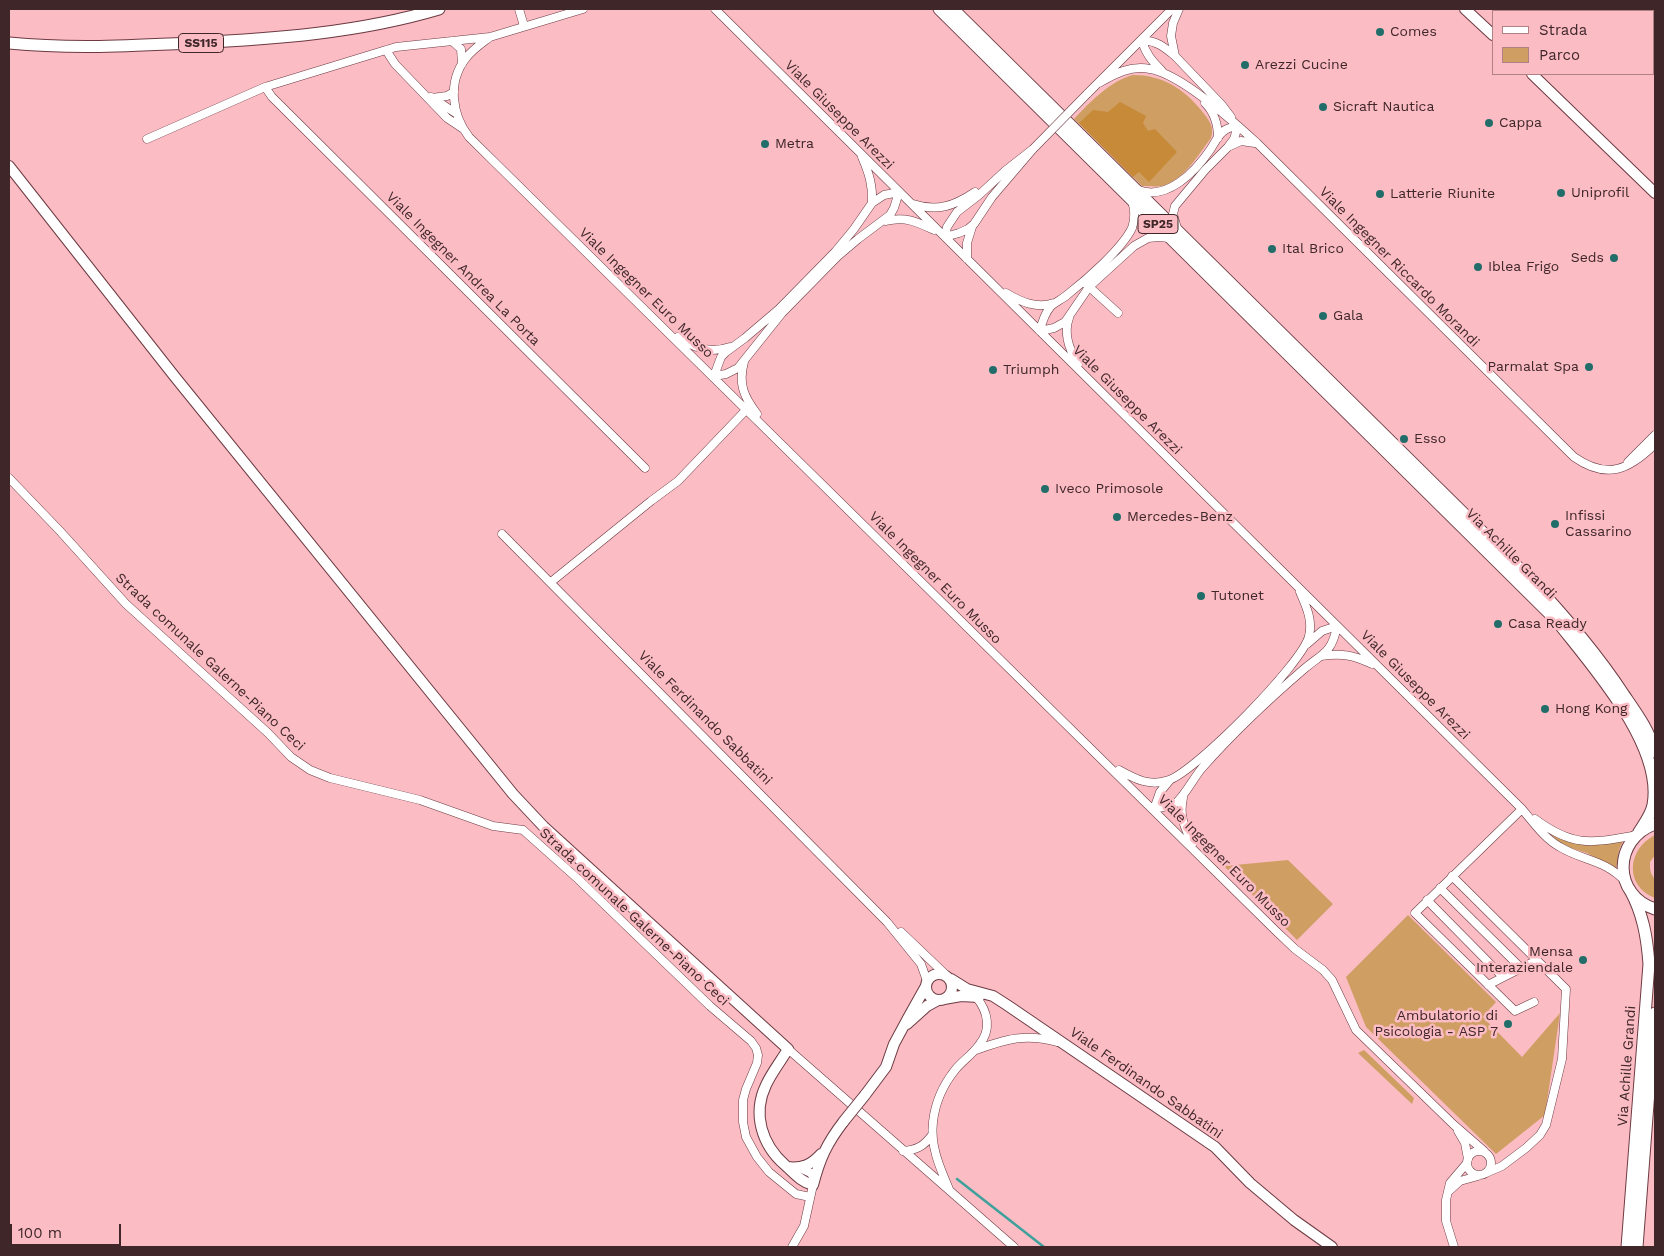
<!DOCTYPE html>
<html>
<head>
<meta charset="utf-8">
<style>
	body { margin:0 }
	#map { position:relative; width:1664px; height:1256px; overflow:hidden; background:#fbbcc4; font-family:"Work Sans",sans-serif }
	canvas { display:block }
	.frame { position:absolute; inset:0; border:10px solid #3e2629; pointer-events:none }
	.legend { position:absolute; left:1492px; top:10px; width:162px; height:65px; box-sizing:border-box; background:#fbbcc4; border:1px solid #af8086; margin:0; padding:6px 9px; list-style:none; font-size:15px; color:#3e2629 }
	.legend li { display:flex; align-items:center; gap:10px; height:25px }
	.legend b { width:25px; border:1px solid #af8086 }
	.scale { position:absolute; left:10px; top:1224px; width:111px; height:22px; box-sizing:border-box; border:2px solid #3e2629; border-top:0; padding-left:6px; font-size:15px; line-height:18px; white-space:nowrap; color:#3e2629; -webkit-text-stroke:4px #fbbcc4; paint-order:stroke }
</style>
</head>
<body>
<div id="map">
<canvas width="1664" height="1256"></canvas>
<div class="frame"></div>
<ul class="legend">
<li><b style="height:6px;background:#fff"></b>Strada</li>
<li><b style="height:14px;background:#cf9e63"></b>Parco</li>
</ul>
<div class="scale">100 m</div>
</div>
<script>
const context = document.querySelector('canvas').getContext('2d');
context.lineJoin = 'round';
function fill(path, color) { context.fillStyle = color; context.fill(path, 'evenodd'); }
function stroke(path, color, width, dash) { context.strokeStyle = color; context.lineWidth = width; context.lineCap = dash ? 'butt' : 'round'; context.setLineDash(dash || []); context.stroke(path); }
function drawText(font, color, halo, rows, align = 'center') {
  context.font = font + ' "Work Sans",sans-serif'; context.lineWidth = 5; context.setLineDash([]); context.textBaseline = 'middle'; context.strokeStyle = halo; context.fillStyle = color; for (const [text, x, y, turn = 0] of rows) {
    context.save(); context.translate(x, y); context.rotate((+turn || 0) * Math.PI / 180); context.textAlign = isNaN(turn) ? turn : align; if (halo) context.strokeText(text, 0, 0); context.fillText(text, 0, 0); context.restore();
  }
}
fill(new Path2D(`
	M 1133,75 C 1162,75 1183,88 1201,110 C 1208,119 1215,126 1211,138 C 1198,155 1184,180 1162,186 C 1156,187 1148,186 1142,186 L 1074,119 C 1090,102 1110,81 1133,75 Z
	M 1550,834 L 1581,844 L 1624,839 L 1619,850 L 1616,869 L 1587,853 L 1564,846 Z
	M 1655,835 L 1655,855 L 1650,862 L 1650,868 L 1651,873 L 1655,880 L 1655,898 C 1624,886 1627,849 1655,835 Z
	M 1288,860 L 1333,904 L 1297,940 L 1224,866 Z
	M 1408,915 L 1496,1002 L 1483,1017 L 1522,1057 L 1560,1013 L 1545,1115 L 1496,1154 L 1366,1027 L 1346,977 Z
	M 1364,1050 L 1414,1098 L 1412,1104 L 1358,1053 Z`), '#cf9e63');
fill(new Path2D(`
	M 1120,102 L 1146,116 L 1143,123 L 1148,131 L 1155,129 L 1177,152 L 1149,182 L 1139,172 L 1133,177 L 1079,123 L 1093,110 L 1108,112 Z`), '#c68a38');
stroke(new Path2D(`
	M 957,1179 L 1044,1247`), '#3ea19c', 2.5);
const street = new Path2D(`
	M 519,9 L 524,26
	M 715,9 L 1522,809 C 1533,822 1545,839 1560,847 C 1583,861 1604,859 1625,881
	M 1179,9 L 1173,23 L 1171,36 L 1175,56 L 1221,104 L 1231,117
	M 490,37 C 481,44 473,49 466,58 C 447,82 452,115 469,137 C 738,402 1009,665 1276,931 L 1295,949 L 1323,970 L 1332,980 L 1356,1030 L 1454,1125 L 1484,1151
	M 452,41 L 461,49 L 462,64
	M 386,50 L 395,64 L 447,118 L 462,128
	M 1162,71 C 1152,61 1145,53 1142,40 C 1157,41 1164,47 1175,56
	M 1099,83 C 1114,74 1131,65 1150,69 C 1181,74 1233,121 1257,143 L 1574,457 C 1607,480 1629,470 1655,444
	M 265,87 L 272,97 L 645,468
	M 1087,94 L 1172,9
	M 431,97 L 457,114
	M 432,98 L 447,96 L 454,92
	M 1205,103 C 1215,113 1218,125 1218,138
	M 147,139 L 265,87 L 386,50 L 396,47 L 490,37 L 583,9
	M 1230,146 L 1241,141 L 1255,143
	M 1033,149 L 992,197 L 974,224 L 968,229 L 959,233 L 945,237 L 947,227 L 957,212 L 979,195 L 1005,171 Z
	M 862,157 C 869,173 873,186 872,203
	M 1138,190 C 1167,201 1195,172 1210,150 C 1215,143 1219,132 1227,129 C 1230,127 1235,127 1238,126
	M 899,192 L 894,208 L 890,215 L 858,239 L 838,256 L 782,313 L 738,368 L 726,374 L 714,376 L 721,357 L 726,352 L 745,338 L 779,309 L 835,252 L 854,229 L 872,203 L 884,195 Z
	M 1132,201 C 1135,210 1135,219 1132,228 C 1122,249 1086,280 1067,295 C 1062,299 1056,302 1051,306 C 1045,313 1042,322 1040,331 L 1054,328 L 1065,322 L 1089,287 L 1134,246 L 1148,238 L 1159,237 L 1169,238
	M 913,204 C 937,212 954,206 975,192
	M 886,221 C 905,216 917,222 934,230
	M 1177,228 L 1173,214 L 1175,206 L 1205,170 L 1228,147 L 1234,139 L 1238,126
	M 967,259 L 967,243 L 972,227
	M 1086,284 L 1118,313
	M 1006,293 C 1021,302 1037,309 1054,303
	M 1069,318 C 1063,334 1070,351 1078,364
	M 678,337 C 694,348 710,354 730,347
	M 744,362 C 738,384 744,397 757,414
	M 1628,462 L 1655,435
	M 9,478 L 59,530 L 126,604 L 268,733 L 291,757 L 310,770 L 330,778 L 420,800 L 493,826 L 523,830 L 578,879 L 710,1006 L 751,1041 L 756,1048 L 758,1055 L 757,1063 L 746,1089 L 743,1100 L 743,1122 L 746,1137 L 757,1157 L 769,1172 L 796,1194 L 810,1197
	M 502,534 L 887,922 L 921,964 L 927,981
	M 551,582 L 651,501 L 678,481 L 747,409
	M 1321,656 C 1342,653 1353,655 1372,664
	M 1119,770 C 1135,779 1150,787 1169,780 C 1196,771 1303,663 1309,636 C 1313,620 1306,606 1300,592
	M 1170,780 L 1160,792 L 1154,809 L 1172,805 L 1177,802 C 1187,792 1193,779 1202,768 C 1233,733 1268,700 1304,669 C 1323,653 1332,653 1337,626 L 1322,631 L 1307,644
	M 1183,798 C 1179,815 1184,828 1193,843
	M 1522,809 L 1415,913 L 1515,1011 L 1534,1002
	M 1535,819 C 1574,848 1592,843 1637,835
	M 1452,876 L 1566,989 L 1562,1059 L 1546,1125 L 1540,1135 L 1526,1148 L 1502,1166 L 1486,1173
	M 1440,888 L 1521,968
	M 1427,900 L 1503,977
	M 901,932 L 945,974
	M 1488,985 L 1537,960
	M 788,1049 L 1014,1247
	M 976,1050 C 1006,1039 1026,1033 1057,1042
	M 1458,1131 L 1465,1143 L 1468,1159
	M1467 1163a12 12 0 1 1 24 0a12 12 0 1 1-24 0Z
	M 903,1151 C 917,1150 924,1146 932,1135
	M 800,1168 L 811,1173 L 814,1180
	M 949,1189 C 940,1168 930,1146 933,1122 C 935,1104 943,1085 955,1070 C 962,1061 972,1055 979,1045 C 992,1030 988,1011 976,997
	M 1449,1191 L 1460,1181 L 1478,1176
	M 792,1247 L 804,1226 L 813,1185
	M 1454,1247 L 1446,1221 L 1446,1200 L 1450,1183 L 1467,1163`);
const secondary = new Path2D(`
	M 1465,9 L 1493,35
	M 1532,74 L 1655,193
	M 9,166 L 175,377 L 513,794 L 544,827 L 788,1049 C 781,1061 772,1072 766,1085 C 752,1114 762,1145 785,1165 C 794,1173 801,1182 813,1185 C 820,1158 827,1143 844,1121
	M926 987a13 13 0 1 1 26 0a13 13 0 1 1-26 0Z
	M 951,979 L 967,989 L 993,996 L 1007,1005 L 1215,1147 L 1250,1183 L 1294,1220 L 1332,1247
	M 944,999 L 961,996 L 979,997
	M 907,1024 L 927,1006 L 938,1000
	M 865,1095 L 886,1067 L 894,1044 L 908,1018 L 926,986
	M 787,1167 C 802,1169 811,1165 821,1154`);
const primary = new Path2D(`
	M 939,9 L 1557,621 C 1592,666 1664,745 1653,805 C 1651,815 1644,824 1639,832
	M 953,9 L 1527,576 C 1563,614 1596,652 1624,695 C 1637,714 1649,730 1655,752
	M 9,43 C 70,49 130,46 191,43 C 274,39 358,33 439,9
	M 1655,824 C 1613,839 1612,895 1655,909
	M 1627,1247 L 1649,964 C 1647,937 1643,914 1630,890
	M 1637,1247 L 1655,1013`);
stroke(street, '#6d3a42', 9);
stroke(secondary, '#6d3a42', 12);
stroke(primary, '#6d3a42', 13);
stroke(street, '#fff', 8);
stroke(secondary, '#fff', 10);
stroke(primary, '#fff', 11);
const streetBridge = new Path2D(`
	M 1033,149 L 1087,94`);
const secondaryBridge = new Path2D(`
	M 844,1121 L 865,1095`);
stroke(streetBridge, '#6d3a42', 9, []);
stroke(secondaryBridge, '#6d3a42', 12, []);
stroke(streetBridge, '#fff', 8);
stroke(secondaryBridge, '#fff', 10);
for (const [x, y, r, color] of [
	[1380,32,5,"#226d69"],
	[1245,65,5,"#226d69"],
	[1323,107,5,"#226d69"],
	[1489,123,5,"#226d69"],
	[765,144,5,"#226d69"],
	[1561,193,5,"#226d69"],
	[1380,194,5,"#226d69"],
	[1272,249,5,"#226d69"],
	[1614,258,5,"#226d69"],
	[1478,267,5,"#226d69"],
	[1323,316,5,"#226d69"],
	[1589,367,5,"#226d69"],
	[993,370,5,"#226d69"],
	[1404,439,5,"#226d69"],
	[1045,489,5,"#226d69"],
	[1117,517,5,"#226d69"],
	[1555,524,5,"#226d69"],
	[1201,596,5,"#226d69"],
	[1498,624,5,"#226d69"],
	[1545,709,5,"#226d69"],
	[1583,960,5,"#226d69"],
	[1508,1024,5,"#226d69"]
]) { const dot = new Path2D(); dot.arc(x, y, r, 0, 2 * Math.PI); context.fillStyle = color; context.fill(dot); stroke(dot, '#fbbcc4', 2); }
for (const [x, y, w] of [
	[201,43,45],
	[1158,224,40]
]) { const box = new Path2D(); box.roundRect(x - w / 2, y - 9.5, w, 19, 4); context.fillStyle = '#fbbcc4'; context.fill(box); stroke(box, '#3e2629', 1); }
drawText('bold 12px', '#3e2629', null, [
	["SS115",201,43],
	["SP25",1158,224]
]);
drawText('14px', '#3e2629', '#fbbcc4', [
	["Comes",1390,32],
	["Arezzi Cucine",1255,65],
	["Sicraft Nautica",1333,107],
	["Cappa",1499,123],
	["Metra",775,144],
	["Uniprofil",1571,193],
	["Latterie Riunite",1390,194],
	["Ital Brico",1282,249],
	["Seds",1604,258,"right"],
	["Iblea Frigo",1488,267],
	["Gala",1333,316],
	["Parmalat Spa",1579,367,"right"],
	["Triumph",1003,370],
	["Esso",1414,439],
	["Iveco Primosole",1055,489],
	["Infissi",1565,516],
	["Cassarino",1565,532],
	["Mercedes-Benz",1127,517],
	["Tutonet",1211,596],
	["Casa Ready",1508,624],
	["Hong Kong",1555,709],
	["Mensa",1573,952,"right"],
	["Interaziendale",1573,968,"right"],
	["Ambulatorio di",1498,1016,"right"],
	["Psicologia - ASP 7",1498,1032,"right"]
], 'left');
drawText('14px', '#3e2629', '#fbbcc4', [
	["Viale Giuseppe Arezzi",839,115,45],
	["Viale Ingegner Riccardo Morandi",1399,267,45],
	["Viale Ingegner Andrea La Porta",463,269,45],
	["Viale Ingegner Euro Musso",646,293,44],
	["Viale Giuseppe Arezzi",1127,400,45],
	["Via Achille Grandi",1511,554,45],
	["Viale Ingegner Euro Musso",935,578,45],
	["Strada comunale Galerne-Piano Ceci",210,662,43],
	["Viale Giuseppe Arezzi",1415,685,45],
	["Viale Ferdinando Sabbatini",705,718,45],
	["Viale Ingegner Euro Musso",1224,861,45],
	["Strada comunale Galerne-Piano Ceci",634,917,43],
	["Via Achille Grandi",1627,1066,-86],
	["Viale Ferdinando Sabbatini",1146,1083,35]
]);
</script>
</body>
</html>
